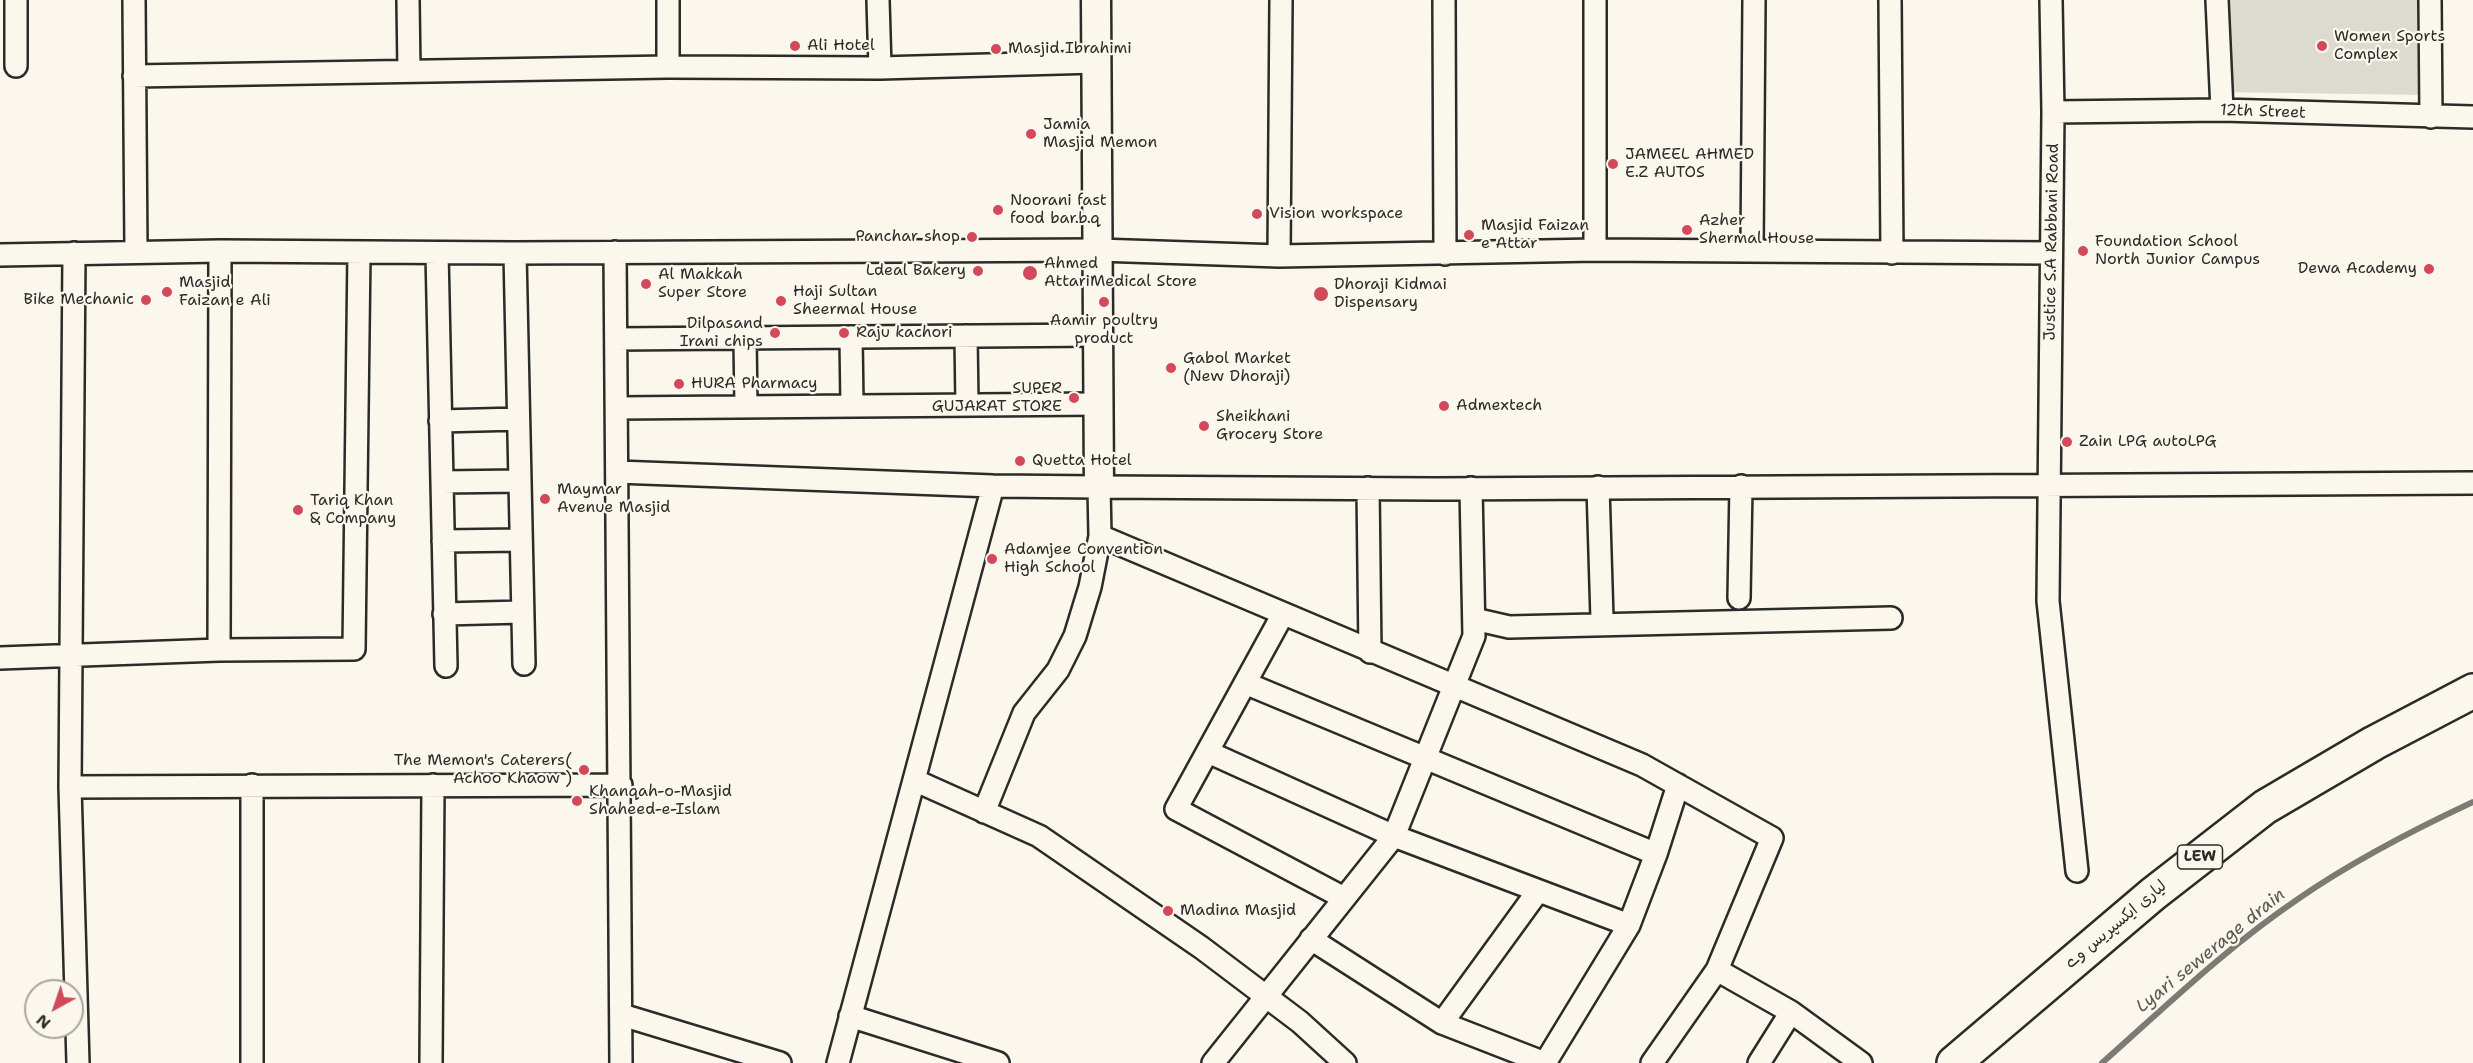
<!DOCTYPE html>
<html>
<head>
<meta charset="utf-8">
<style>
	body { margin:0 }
	#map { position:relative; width:2473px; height:1063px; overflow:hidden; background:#fbf7ec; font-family:"Shantell Sans",sans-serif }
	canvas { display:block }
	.north { position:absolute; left:24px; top:979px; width:60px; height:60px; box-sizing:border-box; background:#fbf7ec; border:2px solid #a8a59f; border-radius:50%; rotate:220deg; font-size:16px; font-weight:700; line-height:24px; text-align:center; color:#2b2b2b }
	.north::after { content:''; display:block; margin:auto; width:21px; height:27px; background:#d1495b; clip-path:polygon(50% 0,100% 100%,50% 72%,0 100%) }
</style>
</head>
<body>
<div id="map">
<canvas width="2473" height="1063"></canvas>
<div class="north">N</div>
</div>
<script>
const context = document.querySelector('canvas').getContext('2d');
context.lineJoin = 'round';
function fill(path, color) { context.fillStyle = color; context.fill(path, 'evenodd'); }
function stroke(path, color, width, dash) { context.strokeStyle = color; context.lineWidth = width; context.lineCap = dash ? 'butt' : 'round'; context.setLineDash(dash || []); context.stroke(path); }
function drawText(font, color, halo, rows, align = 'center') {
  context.font = font + ' "Shantell Sans","Playpen Sans Arabic",sans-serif'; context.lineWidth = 4.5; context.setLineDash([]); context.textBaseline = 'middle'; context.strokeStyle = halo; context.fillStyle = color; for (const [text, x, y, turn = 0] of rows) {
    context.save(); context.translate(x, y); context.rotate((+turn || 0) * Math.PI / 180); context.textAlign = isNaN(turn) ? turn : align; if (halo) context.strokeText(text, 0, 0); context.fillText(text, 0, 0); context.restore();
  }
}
fill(new Path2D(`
	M 2218,0 L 2424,0 L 2426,95 L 2218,92 Z`), '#dddad0');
stroke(new Path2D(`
	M 2102,1063 C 2165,1007 2227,947 2298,899 C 2353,861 2413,830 2473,802`), '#7b7a75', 6);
const street = new Path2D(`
	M 16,0 L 16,66
	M 134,0 L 136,251
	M 408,0 L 409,71
	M 878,0 L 880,68
	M 1444,0 L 1445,254
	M 1595,0 L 1595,250
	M 1890,0 L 1892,253
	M 2051,0 L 2053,112 L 2048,601 L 2077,871
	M 2217,0 L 2222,110
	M 2430,0 L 2431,117
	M 668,67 L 668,0
	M 134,76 L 668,67 L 880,68 L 1096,62
	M 2053,112 L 2222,110 L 2473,117
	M 1752,251 L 1754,0
	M 615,252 L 621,1063
	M 74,253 L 70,787 L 78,1063
	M 437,253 L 446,666
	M 515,253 L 524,664
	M 0,255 L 220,251 L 515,253 L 1098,250 L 1279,256 L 1595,250 L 2051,253
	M 1279,256 L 1281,0
	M 966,336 L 967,405
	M 851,337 L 852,405
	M 745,338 L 746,407
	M 616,339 L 1098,335
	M 617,408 L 1098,404
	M 440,421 L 518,419
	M 617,472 L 993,486 L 1099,487 L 1434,489 L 2473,483
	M 442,482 L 520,481
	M 1099,487 L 1100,536 L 1642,765 L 1772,838 L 1717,970 L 1652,1063
	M 1598,487 L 1602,619
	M 1368,488 L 1370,652
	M 443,541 L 521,540
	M 1739,598 L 1741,486
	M 444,614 L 522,612
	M 1283,614 L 1176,809 L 1344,898
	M 1474,619 L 1509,627 L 1891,618
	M 219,650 L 220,251
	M 0,658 L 219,650 L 354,649 L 359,252
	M 1245,683 L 1656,854
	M 1208,752 L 1394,836 L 1629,925
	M 914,780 L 1039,836 L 1202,948 L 1300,1022 L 1345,1063
	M 70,787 L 621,785
	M 984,812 L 1024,713 L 1058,670 L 1075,636 L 1090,587 L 1100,536
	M 1311,939 L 1442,1023 L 1545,1063
	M 1717,970 L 1791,1012 L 1759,1063
	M 1791,1012 L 1861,1063
	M 622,1015 L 780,1063
	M 850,1016 L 998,1063
	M 1442,1023 L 1538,891
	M 252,1063 L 252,785
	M 431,1063 L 433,785
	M 838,1063 L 993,486
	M 1213,1063 L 1394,836 L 1474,636 L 1471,488
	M 1545,1063 L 1629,925 L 1656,854 L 1678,785`);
const secondary = new Path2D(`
	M 1096,0 L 1099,487`);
const highway = new Path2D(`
	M 1954,1063 L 2153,894 L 2265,807 L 2374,743 L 2473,691`);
stroke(street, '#2b2b2b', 26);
stroke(secondary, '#2b2b2b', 33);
stroke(highway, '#2b2b2b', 38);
stroke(street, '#fbf7ec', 21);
stroke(secondary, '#fbf7ec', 28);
stroke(highway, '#fbf7ec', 33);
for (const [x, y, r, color] of [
	[795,46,6,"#d1495b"],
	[2322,46,6,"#d1495b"],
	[996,49,6,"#d1495b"],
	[1031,134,6,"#d1495b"],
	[1613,164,6,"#d1495b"],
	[998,210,6,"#d1495b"],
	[1257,214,6,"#d1495b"],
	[1687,230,6,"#d1495b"],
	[1469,235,6,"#d1495b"],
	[972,237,6,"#d1495b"],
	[2083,251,6,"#d1495b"],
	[2429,269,6,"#d1495b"],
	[978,271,6,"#d1495b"],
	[1030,273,8,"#d1495b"],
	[646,284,6,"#d1495b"],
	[167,292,6,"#d1495b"],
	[1321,294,8,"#d1495b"],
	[146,300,6,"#d1495b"],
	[781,301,6,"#d1495b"],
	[1104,302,6,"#d1495b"],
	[775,333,6,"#d1495b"],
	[844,333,6,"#d1495b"],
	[1171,368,6,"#d1495b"],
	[679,384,6,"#d1495b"],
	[1074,398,6,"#d1495b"],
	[1444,406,6,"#d1495b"],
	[1204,426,6,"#d1495b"],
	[2067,442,6,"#d1495b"],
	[1020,461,6,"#d1495b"],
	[545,499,6,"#d1495b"],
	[298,510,6,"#d1495b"],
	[992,559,6,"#d1495b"],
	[584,770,6,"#d1495b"],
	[577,801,6,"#d1495b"],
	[1168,911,6,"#d1495b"]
]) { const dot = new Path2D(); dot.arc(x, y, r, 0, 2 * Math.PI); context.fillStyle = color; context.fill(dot); stroke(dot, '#fbf7ec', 2); }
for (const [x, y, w] of [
	[2200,857,45]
]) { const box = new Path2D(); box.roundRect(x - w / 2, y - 12, w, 24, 4.5); context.fillStyle = '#fbf7ec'; context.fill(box); stroke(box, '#2b2b2b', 1.5); }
drawText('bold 15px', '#2b2b2b', null, [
	["LEW",2200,857]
]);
drawText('16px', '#2b2b2b', '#fbf7ec', [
	["Women Sports",2334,37],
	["Complex",2334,55],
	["Ali Hotel",807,46],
	["Masjid Ibrahimi",1008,49],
	["Jamia",1043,125],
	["Masjid Memon",1043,143],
	["JAMEEL AHMED",1625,155],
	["E.Z AUTOS",1625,173],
	["Noorani fast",1010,201],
	["food bar.b.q",1010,219],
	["Vision workspace",1269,214],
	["Azher",1699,221],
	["Shermal House",1699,239],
	["Masjid Faizan",1481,226],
	["e Attar",1481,244],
	["Panchar shop",960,237,"right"],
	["Foundation School",2095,242],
	["North Junior Campus",2095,260],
	["Ahmed",1044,264],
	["AttariMedical Store",1044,282],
	["Dewa Academy",2417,269,"right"],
	["Ldeal Bakery",966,271,"right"],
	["Al Makkah",658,275],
	["Super Store",658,293],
	["Masjid",179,283],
	["Faizan e Ali",179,301],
	["Dhoraji Kidmai",1334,285],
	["Dispensary",1334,303],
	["Haji Sultan",793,292],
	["Sheermal House",793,310],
	["Bike Mechanic",134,300,"right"],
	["Aamir poultry",1104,321,"center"],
	["product",1104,339,"center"],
	["Dilpasand",763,324,"right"],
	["Irani chips",763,342,"right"],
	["Raju kachori",856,333],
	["Gabol Market",1183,359],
	["(New Dhoraji)",1183,377],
	["HURA Pharmacy",691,384],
	["SUPER",1062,389,"right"],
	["GUJARAT STORE",1062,407,"right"],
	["Admextech",1456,406],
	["Sheikhani",1216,417],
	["Grocery Store",1216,435],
	["Zain LPG autoLPG",2079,442],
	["Quetta Hotel",1032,461],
	["Maymar",557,490],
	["Avenue Masjid",557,508],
	["Tariq Khan",310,501],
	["& Company",310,519],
	["Adamjee Convention",1004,550],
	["High School",1004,568],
	["The Memon's Caterers(",572,761,"right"],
	["Achoo Khaow )",572,779,"right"],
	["Khanqah-o-Masjid",589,792],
	["Shaheed-e-Islam",589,810],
	["Madina Masjid",1180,911]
], 'left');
drawText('16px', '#2b2b2b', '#fbf7ec', [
	["12th Street",2263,112,2],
	["Justice S.A Rabbani Road",2052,242,-89],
	["لیاری ایکسپریس وے",2116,925,-40]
]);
drawText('italic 18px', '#5a5956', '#fbf7ec', [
	["Lyari sewerage drain",2211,951,-39]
]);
</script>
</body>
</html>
